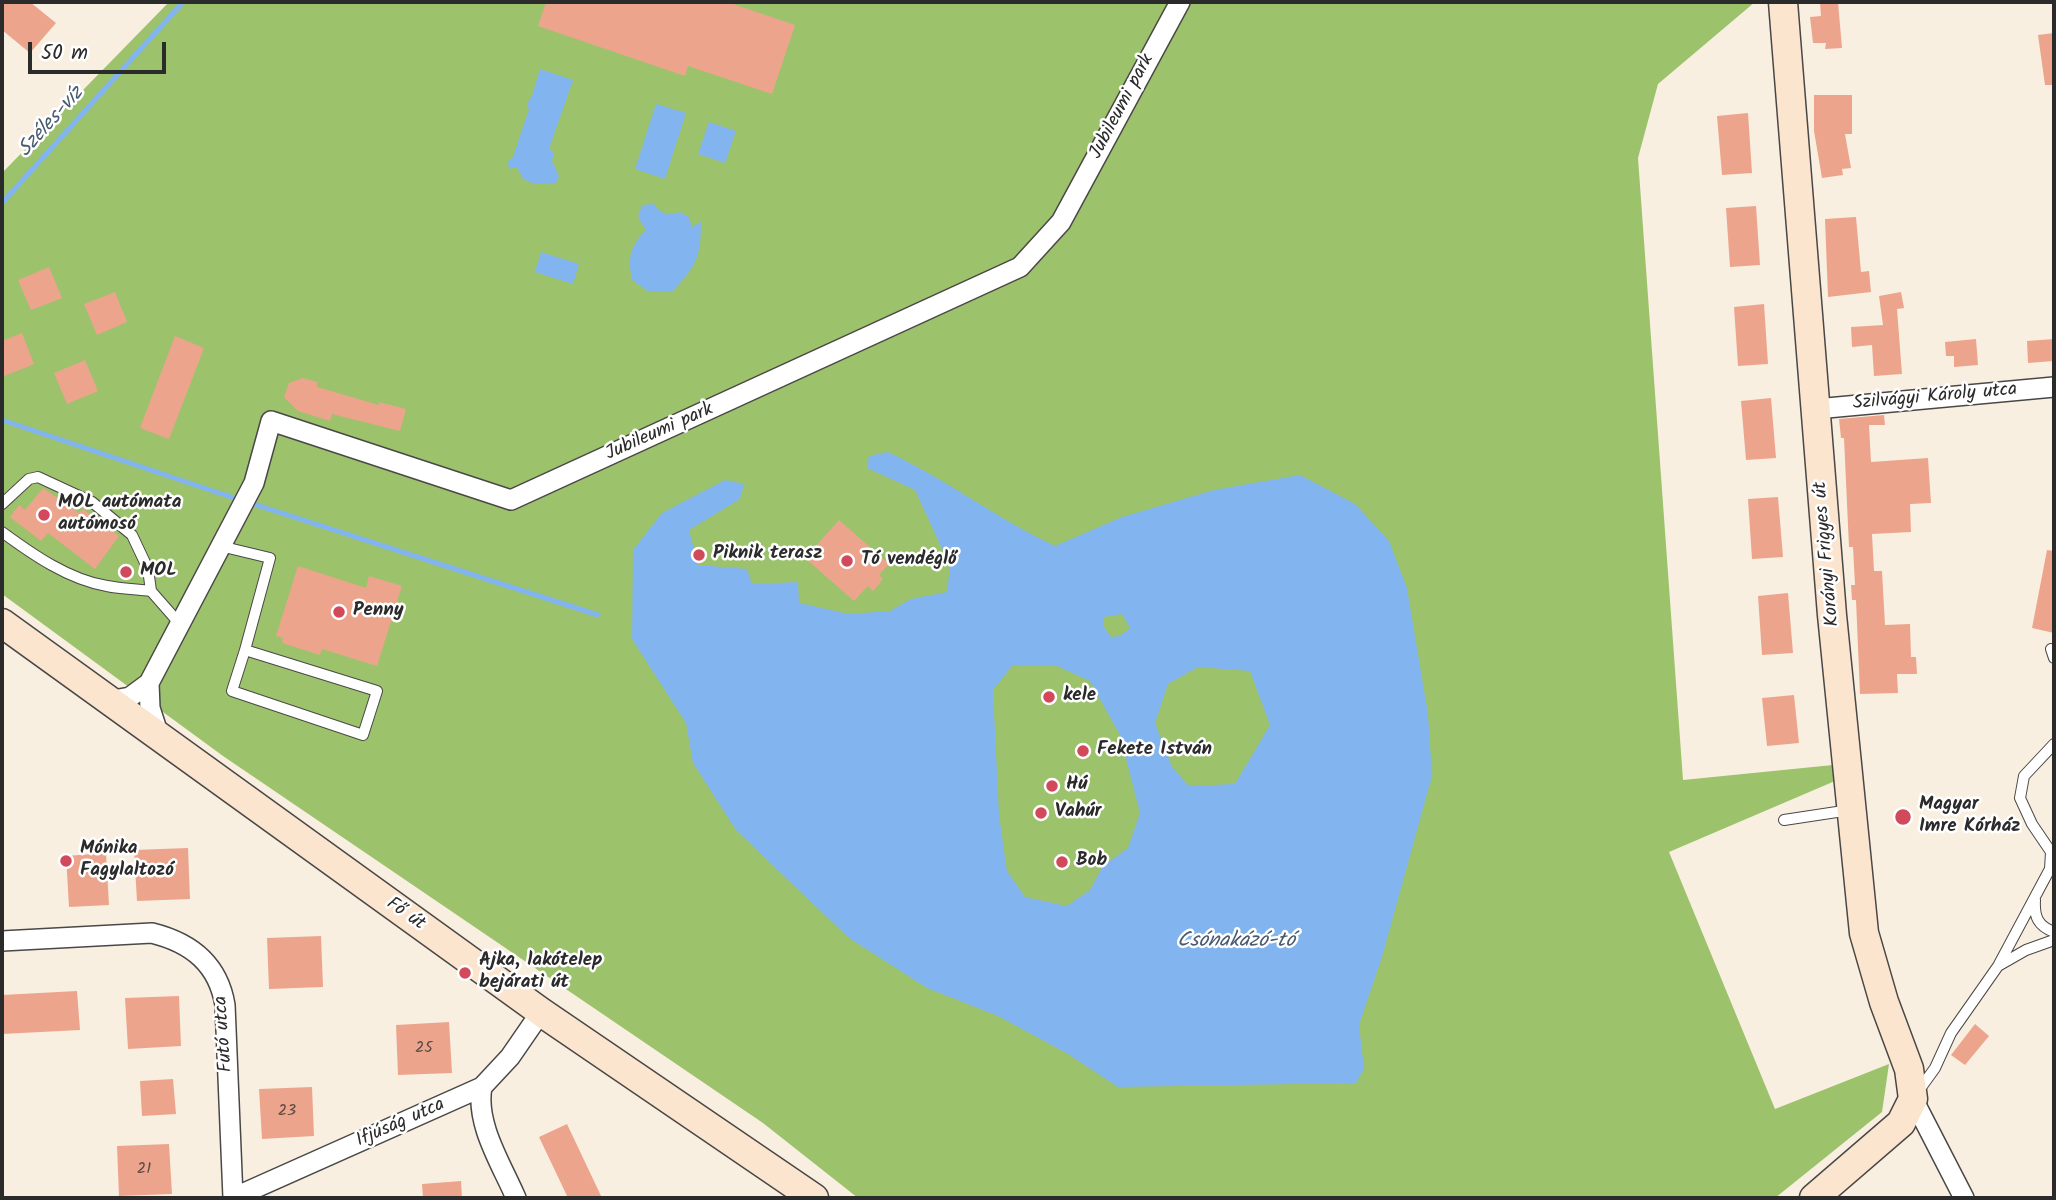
<!DOCTYPE html>
<html>
<head>
<meta charset="utf-8">
<style>
	body { margin:0 }
	#map { position:relative; width:2056px; height:1200px; overflow:hidden; background:#f9efe1; font-family:Kalam,sans-serif }
	canvas { display:block }
	.frame { position:absolute; inset:0; border:4px solid #2b2b2b; pointer-events:none }
	.scale { position:absolute; left:28px; top:42px; width:138px; height:32px; box-sizing:border-box; border:4px solid #2b2b2b; border-top:0; padding-left:9px; font-size:21px; line-height:24px; white-space:nowrap; color:#2b2b2b; -webkit-text-stroke:5px #fff; paint-order:stroke }
</style>
</head>
<body>
<div id="map">
<canvas width="2056" height="1200"></canvas>
<div class="frame"></div>
<div class="scale">50 m</div>
</div>
<script>
const context = document.querySelector('canvas').getContext('2d');
context.lineJoin = 'round';
function fill(path, color) { context.fillStyle = color; context.fill(path, 'evenodd'); }
function stroke(path, color, width, dash) { context.strokeStyle = color; context.lineWidth = width; context.lineCap = dash ? 'butt' : 'round'; context.setLineDash(dash || []); context.stroke(path); }
function drawText(font, color, halo, rows, align = 'center') {
  context.font = font + ' Kalam,sans-serif'; context.lineWidth = 5; context.setLineDash([]); context.textBaseline = 'middle'; context.strokeStyle = halo; context.fillStyle = color; for (const [text, x, y, turn = 0] of rows) {
    context.save(); context.translate(x, y); context.rotate((+turn || 0) * Math.PI / 180); context.textAlign = isNaN(turn) ? turn : align; if (halo) context.strokeText(text, 0, 0); context.fillText(text, 0, 0); context.restore();
  }
}
fill(new Path2D(`
	M 169,2 L 1755,2 L 1658,84 L 1638,158 L 1683,780 L 1833,765 L 1835,781 L 1669,852 L 1775,1109 L 1889,1064 L 1882,1112 L 1775,1198 L 858,1198 L 763,1123 L 223,756 L 2,594 L 2,173 Z`), '#9dc26c');
fill(new Path2D(`
	M 540,69 L 573,80 L 549,149 L 554,152 L 552,161 L 559,176 L 556,183 L 534,184 L 523,179 L 517,167 L 509,169 L 508,161 L 513,157 L 529,109 L 527,104 L 532,96 Z
	M 656,104 L 686,113 L 665,179 L 635,169 Z
	M 709,122 L 736,131 L 725,163 L 698,154 Z
	M 654,204 C 663,215 667,216 680,212 L 689,217 L 692,227 L 701,222 C 701,258 696,266 672,292 L 649,292 L 632,280 C 628,258 629,247 646,230 L 638,217 L 642,205 Z
	M 541,252 L 579,264 L 573,284 L 535,272 Z
	M 888,452 C 946,479 997,519 1055,546 L 1122,517 L 1214,490 L 1300,475 L 1355,504 L 1389,541 L 1407,588 L 1428,714 L 1432,776 L 1382,957 L 1359,1025 L 1364,1069 L 1356,1083 L 1118,1087 L 1068,1054 L 998,1016 L 927,988 L 849,938 L 788,880 L 736,830 L 693,763 L 686,723 L 632,639 L 633,550 L 662,513 L 725,480 L 744,484 L 740,499 L 689,530 L 698,565 L 747,569 L 752,584 L 798,582 L 799,603 L 849,614 L 890,611 L 911,599 L 947,592 L 950,566 L 915,490 L 867,468 L 869,456 ZM 1122,614 L 1130,628 L 1120,636 L 1111,637 L 1104,627 L 1104,617 ZM 1012,666 L 1057,666 L 1090,681 L 1120,735 L 1140,813 L 1128,848 L 1103,866 L 1090,890 L 1067,906 L 1025,897 L 1007,871 L 999,815 L 993,690 ZM 1198,667 L 1250,671 L 1270,725 L 1235,784 L 1189,786 L 1172,767 L 1155,723 L 1168,684 Z`), '#82b5ef');
stroke(new Path2D(`
	M 2,203 L 183,2
	M 2,420 L 213,491 L 598,615`), '#82b5ef', 5);
fill(new Path2D(`
	M 2,2 L 30,2 L 56,23 L 30,53 L 2,30 Z
	M 546,2 L 727,2 L 795,25 L 772,94 L 688,66 L 685,76 L 538,26 Z
	M 1820,2 L 1838,2 L 1842,48 L 1825,49 L 1826,43 L 1813,43 L 1810,17 L 1821,16 Z
	M 2054,33 L 2054,85 L 2045,85 L 2038,35 Z
	M 1814,95 L 1852,95 L 1852,134 L 1845,134 L 1851,168 L 1842,169 L 1843,175 L 1822,178 L 1814,131 Z
	M 1748,113 L 1752,173 L 1722,175 L 1717,116 Z
	M 1756,206 L 1760,265 L 1730,267 L 1726,208 Z
	M 1856,217 L 1861,272 L 1869,271 L 1871,292 L 1828,297 L 1825,219 Z
	M 49,267 L 62,298 L 31,310 L 18,280 Z
	M 115,292 L 127,322 L 97,335 L 84,304 Z
	M 1901,292 L 1904,308 L 1897,309 L 1902,374 L 1874,376 L 1872,345 L 1852,347 L 1851,327 L 1883,325 L 1879,296 Z
	M 1764,304 L 1768,364 L 1738,366 L 1734,307 Z
	M 22,333 L 34,364 L 2,377 L 2,341 Z
	M 175,336 L 204,348 L 169,439 L 140,428 Z
	M 1976,339 L 1978,365 L 1954,367 L 1954,356 L 1946,356 L 1945,342 Z
	M 2054,339 L 2054,361 L 2028,363 L 2027,341 Z
	M 85,360 L 98,391 L 67,404 L 54,373 Z
	M 303,378 L 317,382 L 317,387 L 379,405 L 379,402 L 406,409 L 400,431 L 332,414 L 330,421 L 298,411 L 284,397 L 289,383 Z
	M 1771,398 L 1776,458 L 1746,460 L 1741,401 Z
	M 1884,415 L 1885,425 L 1869,425 L 1871,462 L 1928,458 L 1931,503 L 1910,504 L 1911,532 L 1872,534 L 1874,571 L 1882,571 L 1885,625 L 1910,624 L 1911,657 L 1916,657 L 1917,674 L 1897,674 L 1898,693 L 1860,694 L 1856,600 L 1852,600 L 1851,585 L 1855,585 L 1853,547 L 1849,547 L 1844,438 L 1841,438 L 1839,419 Z
	M 43,488 L 79,513 L 83,509 L 119,536 L 95,569 L 48,533 L 41,541 L 10,517 L 19,505 L 25,510 Z
	M 1778,497 L 1783,557 L 1752,559 L 1748,499 Z
	M 839,520 L 889,564 L 879,575 L 883,579 L 873,591 L 868,586 L 854,601 L 805,558 Z
	M 2047,550 L 2054,551 L 2054,633 L 2032,628 Z
	M 298,566 L 366,588 L 369,576 L 402,586 L 377,666 L 322,649 L 320,655 L 282,643 L 283,638 L 276,636 Z
	M 1788,593 L 1793,653 L 1762,655 L 1758,596 Z
	M 1794,695 L 1799,743 L 1767,746 L 1762,698 Z
	M 188,848 L 190,899 L 137,901 L 134,850 Z
	M 106,853 L 109,905 L 69,907 L 66,856 Z
	M 321,936 L 323,987 L 269,989 L 267,938 Z
	M 77,991 L 80,1030 L 2,1034 L 2,995 Z
	M 179,996 L 181,1046 L 128,1049 L 125,998 Z
	M 449,1022 L 452,1073 L 398,1075 L 396,1025 Z
	M 1975,1024 L 1989,1036 L 1965,1065 L 1951,1055 Z
	M 173,1079 L 176,1114 L 142,1116 L 140,1081 Z
	M 312,1087 L 314,1136 L 262,1139 L 259,1089 Z
	M 567,1124 L 602,1198 L 568,1198 L 539,1137 Z
	M 169,1144 L 172,1194 L 119,1196 L 117,1146 Z
	M 461,1181 L 462,1198 L 423,1198 L 422,1184 Z`), '#eca58c');
const service = new Path2D(`
	M 2,504 L 29,479 L 38,477 L 92,502 L 132,535 L 148,569 L 151,591 L 179,623
	M 2,532 C 32,554 69,580 107,586 C 122,589 136,589 151,591
	M 220,546 L 270,558 L 245,650
	M 2051,649 L 2054,658
	M 245,650 L 377,691 L 363,735 L 232,691 Z
	M 1784,820 L 1850,810
	M 2050,869 L 2051,852 L 2032,824 L 2020,798 L 2024,776 L 2054,744
	M 2035,900 C 2034,917 2038,926 2054,932
	M 1998,966 L 2052,865
	M 1917,1093 L 1935,1068 L 1951,1033 L 1998,966 L 2026,950 L 2054,940`);
const minor = new Path2D(`
	M 1816,409 L 2054,387
	M 149,683 L 150,708 L 160,739
	M 108,701 L 130,697 L 149,683 L 254,483 L 271,421 L 511,500 L 1020,267 L 1061,222 L 1180,2
	M 2,941 L 152,933 C 192,943 218,964 225,1005 L 233,1198
	M 482,1087 C 475,1124 502,1165 516,1198
	M 1913,1099 L 1964,1198
	M 233,1198 L 482,1087 L 510,1057 L 541,1012`);
const secondary = new Path2D(`
	M 1783,2 L 1832,615 L 1864,933 L 1884,1002 L 1909,1069 L 1913,1099 L 1901,1123 L 1814,1198
	M 2,623 L 541,1012 L 814,1198`);
stroke(service, '#4a4846', 12);
stroke(minor, '#4a4846', 22);
stroke(secondary, '#4a4846', 31);
stroke(service, '#fff', 10);
stroke(minor, '#fff', 19);
stroke(secondary, '#fce5cf', 28);
for (const [x, y, r, color] of [
	[44,515,7,"#d1495b"],
	[699,555,7,"#d1495b"],
	[847,561,7,"#d1495b"],
	[126,572,7,"#d1495b"],
	[339,612,7,"#d1495b"],
	[1049,697,7,"#d1495b"],
	[1083,751,7,"#d1495b"],
	[1052,786,7,"#d1495b"],
	[1041,813,7,"#d1495b"],
	[1903,817,9,"#d1495b"],
	[66,861,7,"#d1495b"],
	[1062,862,7,"#d1495b"],
	[465,973,7,"#d1495b"]
]) { const dot = new Path2D(); dot.arc(x, y, r, 0, 2 * Math.PI); context.fillStyle = color; context.fill(dot); stroke(dot, '#fff', 2.5); }
drawText('16px', '#5b4a43', null, [
	["25",424,1049],
	["23",287,1112],
	["21",144,1170]
]);
drawText('19px', '#2b2b2b', '#fff', [
	["Jubileumi park",1123,107,-62],
	["Szilvágyi Károly utca",1935,398,-5],
	["Jubileumi park",660,433,-24],
	["Korányi Frigyes út",1828,554,-95],
	["Fő út",405,915,35],
	["Futó utca",225,1034,-94],
	["Ifjúság utca",401,1124,-24]
]);
drawText('bold 19px', '#2b2b2b', '#fff', [
	["MOL autómata",58,504],
	["autómosó",58,526],
	["Piknik terasz",713,555],
	["Tó vendéglő",861,561],
	["MOL",140,572],
	["Penny",353,612],
	["kele",1063,697],
	["Fekete István",1097,751],
	["Hú",1066,786],
	["Magyar",1919,806],
	["Imre Kórház",1919,828],
	["Vahúr",1055,813],
	["Mónika",80,850],
	["Fagylaltozó",80,872],
	["Bob",1076,862],
	["Ajka, lakótelep",479,962],
	["bejárati út",479,984]
], 'left');
drawText('italic 21px', '#495b70', '#fff', [
	["Széles-víz",52,123,-48],
	["Csónakázó-tó",1236,942]
]);
</script>
</body>
</html>
